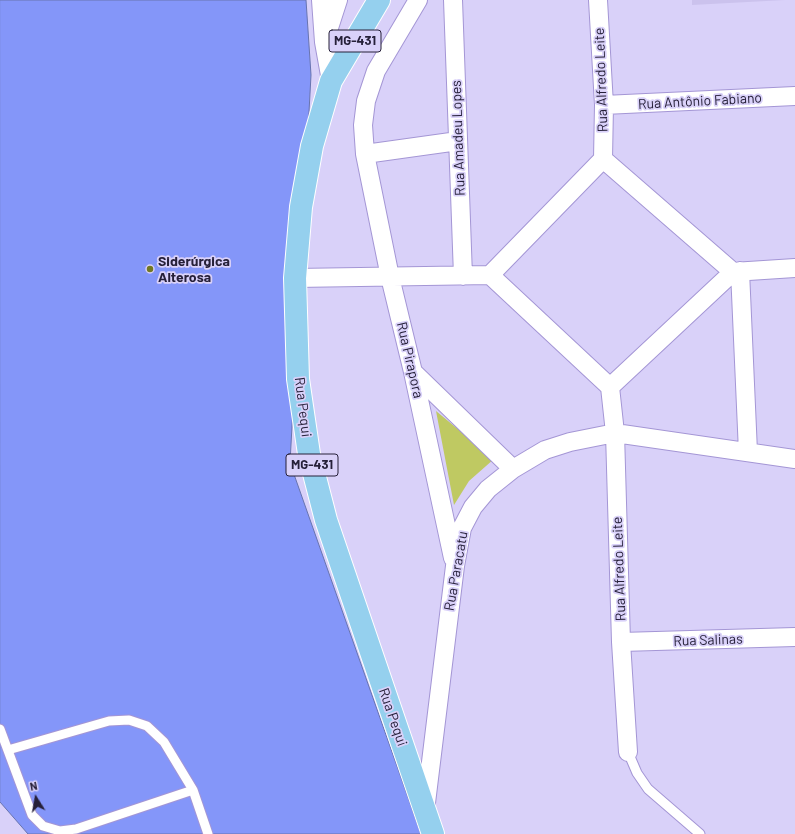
<!DOCTYPE html>
<html>
<head>
<meta charset="utf-8">
<style>
	body { margin:0 }
	#map { position:relative; width:795px; height:834px; overflow:hidden; background:#d9d1f9; font-family:Barlow,sans-serif }
	canvas { display:block }
	.north { position:absolute; left:16px; top:778px; width:40px; height:40px; -webkit-text-stroke:3px #d9d1f9; paint-order:stroke; rotate:349deg; font-size:11px; font-weight:700; line-height:16px; text-align:center; color:#262039 }
	.north::after { content:''; display:block; margin:auto; width:14px; height:18px; background:#262039; clip-path:polygon(50% 0,100% 100%,50% 72%,0 100%) }
</style>
</head>
<body>
<div id="map">
<canvas width="795" height="834"></canvas>
<div class="north">N</div>
</div>
<script>
const context = document.querySelector('canvas').getContext('2d');
context.lineJoin = 'round';
function fill(path, color) { context.fillStyle = color; context.fill(path, 'evenodd'); }
function stroke(path, color, width, dash) { context.strokeStyle = color; context.lineWidth = width; context.lineCap = dash ? 'butt' : 'round'; context.setLineDash(dash || []); context.stroke(path); }
function drawText(font, color, halo, rows, align = 'center') {
  context.font = font + ' Barlow,sans-serif'; context.lineWidth = 3.5; context.setLineDash([]); context.textBaseline = 'middle'; context.strokeStyle = halo; context.fillStyle = color; for (const [text, x, y, turn = 0] of rows) {
    context.save(); context.translate(x, y); context.rotate((+turn || 0) * Math.PI / 180); context.textAlign = isNaN(turn) ? turn : align; if (halo) context.strokeText(text, 0, 0); context.fillText(text, 0, 0); context.restore();
  }
}
fill(new Path2D(`
	M 692,0 L 785,0 L 692,5 Z`), '#cbc2ed');
fill(new Path2D(`
	M 436,411 L 494,459 L 469,481 L 454,505 Z`), '#bfc962');
const building = new Path2D(`
	M 0,0 L 306,0 L 311,75 L 290,463 L 421,834 L 28,834 L 0,802 Z`);
fill(building, '#8496f9');
stroke(building, '#6874af', 1);
const lane = new Path2D(`
	M 0,729 L 32,815 L 43,826 L 60,831 L 76,829 L 193,790 L 208,834
	M 8,750 L 109,721 L 129,720 L 147,726 L 164,742 L 193,790
	M 628,752 L 637,773 L 648,789 L 700,834`);
const street = new Path2D(`
	M 321,0 L 324,42 L 331,81
	M 418,0 L 376,71 L 366,101 L 363,125 L 365,154 L 390,277 L 413,372 L 453,558
	M 453,0 L 463,276
	M 598,0 L 604,105 L 603,159
	M 327,34 L 338,0
	M 604,105 L 795,96
	M 365,154 L 458,141
	M 603,159 L 733,272
	M 740,271 L 748,452
	M 733,272 L 795,268
	M 490,275 L 610,387
	M 490,275 L 603,159
	M 295,278 L 490,275
	M 413,372 L 513,469
	M 610,387 L 615,433 L 621,642 L 628,752
	M 610,387 L 733,272
	M 621,642 L 795,637
	M 425,811 L 455,566 L 462,528 L 473,507 L 488,489 L 513,469 L 545,450 L 570,442 L 615,433 L 795,459`);
const primary = new Path2D(`
	M 379,0 L 331,81 L 312,146 L 301,207 L 295,278 L 298,379 L 309,454 L 326,520 L 433,834`);
stroke(lane, '#a496d5', 11);
stroke(street, '#a496d5', 20);
stroke(primary, '#fff', 24);
stroke(lane, '#fff', 9);
stroke(street, '#fff', 18);
stroke(primary, '#95d0ee', 22);
for (const [x, y, r, color] of [
	[150,269,4,"#717822"]
]) { const dot = new Path2D(); dot.arc(x, y, r, 0, 2 * Math.PI); context.fillStyle = color; context.fill(dot); stroke(dot, '#d9d1f9', 1.5); }
for (const [x, y, w] of [
	[355,41,52],
	[312,465,52]
]) { const box = new Path2D(); box.roundRect(x - w / 2, y - 11, w, 22, 3); context.fillStyle = '#d9d1f9'; context.fill(box); stroke(box, '#262039', 1); }
drawText('bold 13px', '#262039', null, [
	["MG-431",355,41],
	["MG-431",312,465]
]);
drawText('14px', '#262039', '#d9d1f9', [
	["Rua Alfredo Leite",601,80,-92],
	["Rua Antônio Fabiano",700,101,-3],
	["Rua Amadeu Lopes",458,138,-92],
	["Rua Pirapora",410,360,77],
	["Rua Pequi",303,407,83],
	["Rua Alfredo Leite",619,569,-92],
	["Rua Paracatu",456,571,-80],
	["Rua Salinas",708,640,-2],
	["Rua Pequi",393,717,71]
]);
drawText('bold 14px', '#262039', '#d9d1f9', [
	["Siderúrgica",158,261],
	["Alterosa",158,277]
], 'left');
</script>
</body>
</html>
